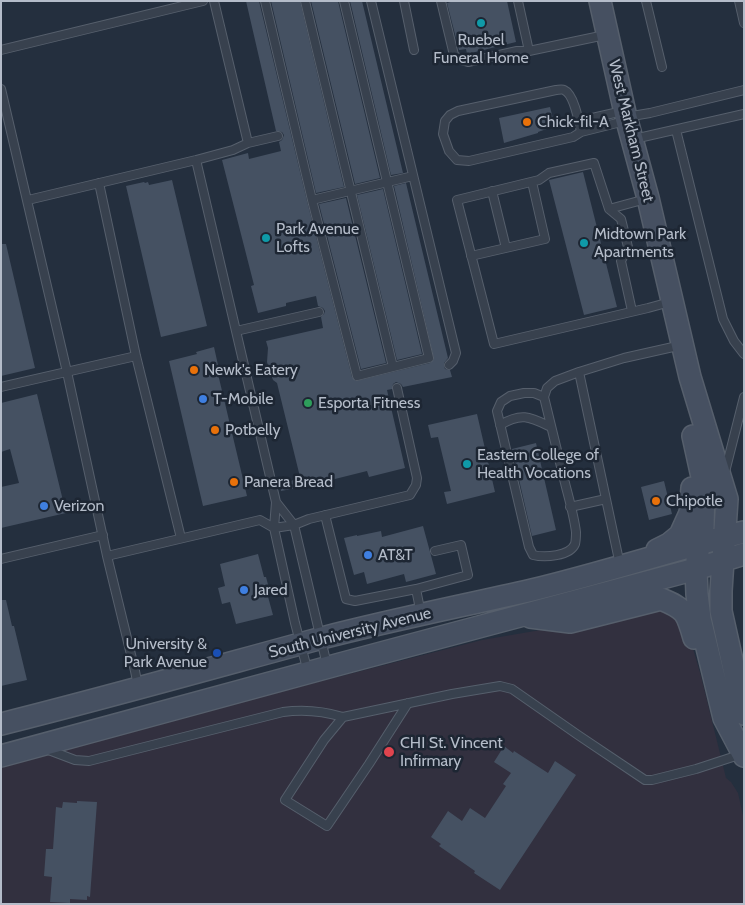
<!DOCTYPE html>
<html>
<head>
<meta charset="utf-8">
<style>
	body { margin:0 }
	#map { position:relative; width:745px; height:905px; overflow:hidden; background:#242f3e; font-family:Cabin,sans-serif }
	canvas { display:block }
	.frame { position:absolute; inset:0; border:2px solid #b4bcc9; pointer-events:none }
</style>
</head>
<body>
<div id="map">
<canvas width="745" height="905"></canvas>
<div class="frame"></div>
</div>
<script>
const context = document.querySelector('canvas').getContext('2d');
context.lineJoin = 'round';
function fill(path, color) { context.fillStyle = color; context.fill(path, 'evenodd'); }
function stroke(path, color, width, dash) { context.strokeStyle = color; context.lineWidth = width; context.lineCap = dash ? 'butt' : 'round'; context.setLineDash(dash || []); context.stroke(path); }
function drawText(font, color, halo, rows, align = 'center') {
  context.font = font + ' Cabin,sans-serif'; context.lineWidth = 5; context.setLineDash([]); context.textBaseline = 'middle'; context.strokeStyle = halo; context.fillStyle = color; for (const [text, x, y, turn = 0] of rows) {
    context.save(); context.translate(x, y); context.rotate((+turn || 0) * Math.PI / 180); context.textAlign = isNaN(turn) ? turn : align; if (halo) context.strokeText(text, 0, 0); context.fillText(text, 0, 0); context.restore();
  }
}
fill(new Path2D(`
	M 645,606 L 673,609 L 687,628 L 701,676 L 726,778 L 731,782 L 738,793 L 744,820 L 744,904 L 1,904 L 1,768 L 119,733 L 482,640 L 570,625 Z`), '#32303f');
fill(new Path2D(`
	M 246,1 L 259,1 L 307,201 L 352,377 L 356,381 L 430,363 L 434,359 L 394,186 L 406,183 L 448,358 L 444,363 L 444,366 L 445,369 L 450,370 L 452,377 L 403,387 L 401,384 L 396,382 L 393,384 L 392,389 L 387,390 L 405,468 L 369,477 L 367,471 L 335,479 L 332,481 L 281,491 L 280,486 L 300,477 L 277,383 L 273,380 L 269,369 L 267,362 L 268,348 L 266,341 L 323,328 L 321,317 L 324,314 L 325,311 L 323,308 L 318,306 L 316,296 L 286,303 L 286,306 L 258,313 L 251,286 L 254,285 L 222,160 L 248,153 L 249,159 L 281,151 L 279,142 L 282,140 L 284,135 L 282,132 L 276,131 Z
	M 271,1 L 300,1 L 344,187 L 316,193 Z
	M 311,1 L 338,1 L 380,178 L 355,184 Z
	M 350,1 L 362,1 L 403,173 L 391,175 Z
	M 454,1 L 507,1 L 516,42 L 467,54 L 466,49 L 459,50 L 447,3 Z
	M 550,107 L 555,126 L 538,132 L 538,133 L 504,143 L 499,118 Z
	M 583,172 L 617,307 L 584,315 L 549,180 Z
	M 172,180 L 207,326 L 161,337 L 126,186 L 144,182 L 145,183 L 148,182 L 149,185 Z
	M 383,189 L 422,354 L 397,360 L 357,195 Z
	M 346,198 L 386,363 L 361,369 L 319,204 Z
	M 1,244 L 6,244 L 35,368 L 1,376 Z
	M 214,347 L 220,374 L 218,374 L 247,496 L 203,506 L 169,361 L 197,354 L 196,352 Z
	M 37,394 L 66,513 L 1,528 L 1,487 L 19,483 L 10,449 L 1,452 L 1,403 Z
	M 477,414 L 495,492 L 447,504 L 444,492 L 451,491 L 438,437 L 431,438 L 428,425 Z
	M 536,443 L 556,530 L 532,536 L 512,449 Z
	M 664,481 L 672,514 L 649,520 L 641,487 Z
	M 423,526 L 436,574 L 406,582 L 404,574 L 367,584 L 364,572 L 354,575 L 344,538 L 357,535 L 357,536 L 381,531 L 382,537 Z
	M 258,554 L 264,577 L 266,577 L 270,592 L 267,593 L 273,615 L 236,624 L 230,602 L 222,604 L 218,588 L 225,586 L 220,564 Z
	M 1,600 L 6,600 L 12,626 L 14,626 L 27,680 L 1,686 Z
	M 504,746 L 513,753 L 514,751 L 548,773 L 555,761 L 576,775 L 500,890 L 474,873 L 475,871 L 439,846 L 441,844 L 431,837 L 448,811 L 462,821 L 470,808 L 485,818 L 506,786 L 503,784 L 511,773 L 494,762 Z
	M 77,801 L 97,802 L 90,897 L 87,896 L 87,900 L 70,899 L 70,903 L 50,902 L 52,877 L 44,876 L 46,849 L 53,849 L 56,807 L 62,808 L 63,802 L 77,803 Z`), '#455162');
const service = new Path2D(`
	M 265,1 L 312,200 L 357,376 L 393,367 L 305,1
	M 344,1 L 429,358 L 393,367
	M 371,1 L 456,353 L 453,361 L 449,365
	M 404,1 L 414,50
	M 441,1 L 454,55 L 461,60 L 468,62 L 517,51 L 529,51 L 605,35
	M 518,1 L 529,51
	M 646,1 L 662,67
	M 739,1 L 744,23
	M 1,50 L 203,1
	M 1,89 L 67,372 L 107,556 L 135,671 L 138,686
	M 626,117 L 650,113 L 744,90
	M 579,121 L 623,111
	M 676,130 L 723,319 L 734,341 L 744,354
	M 581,132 C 579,122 574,94 564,90 C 562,89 558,90 556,90 L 458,111 L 450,115 L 445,121 L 443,134 L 449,151 L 457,160 L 469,161 L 573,137 L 581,132 L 625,121
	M 634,139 L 744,114
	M 248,143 L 278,136
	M 196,160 L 276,502 L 274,528 L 295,623 L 308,672
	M 99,183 L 136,356 L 181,538
	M 492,191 L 506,248
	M 28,200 L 196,160 L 233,150 L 248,143 L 214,1
	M 312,200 L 413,176
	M 609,209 L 646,199
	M 471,256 L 545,239 L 532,182
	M 632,311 L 621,261 L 628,247 L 621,219 L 609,209 L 594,163 L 549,173 L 539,180 L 457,200 L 494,344 L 648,308 L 670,302
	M 236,331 L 319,312
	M 579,372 L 620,565
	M 1,387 L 136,356
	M 544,397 L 534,393 L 524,393 L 510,396 L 501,402 L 497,411 L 529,547 L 533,555 C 545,558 570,556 575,544 C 576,540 576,536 576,532 C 574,516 569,499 565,483 C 558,455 551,426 544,397 L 547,388 L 555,381 L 579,372 L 624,358 L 682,345
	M 500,425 C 522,412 530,417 551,427
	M 725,472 L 744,397
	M 276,502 L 294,525 L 327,665
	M 570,507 L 606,499
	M 325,515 L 346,599 L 355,601 L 416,589 L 421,614
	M 107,556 L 260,520 L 274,528 L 294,525 L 309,519 L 410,495 L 416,485 L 417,478 L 397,388
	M 1,559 L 103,535
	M 416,589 L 468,575 L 461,545 L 435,551
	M 408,703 L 369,764 L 327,826 L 285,800 L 324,740 L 343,717 L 452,694 L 500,686 L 512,689 L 578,735 L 645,780 L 652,780 L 696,769 L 742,754
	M 46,749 L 75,760 L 89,761 L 283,712 C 304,709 323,711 343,717`);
const secondary = new Path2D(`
	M 600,1 L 626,117 L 648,198 L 690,377 L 727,499 L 721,591 L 721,611 L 744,714
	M 693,436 L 704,486 L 703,527 L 699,544 L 696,569 L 697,594 L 700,619 L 724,718 L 744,756
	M 657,550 L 669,544 L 680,535 L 690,513 L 692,488
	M 530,617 L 570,622 L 661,599 C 686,609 687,613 694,638
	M 1,724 C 109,697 215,667 322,638 C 391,620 462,606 532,590 C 603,573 673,550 744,532
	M 1,756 L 340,664 L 696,569 L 744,554`);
stroke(service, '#565f6c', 10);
stroke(secondary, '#565f6c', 24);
stroke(service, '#38414e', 8);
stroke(secondary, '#465061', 21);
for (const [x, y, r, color] of [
	[481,23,5,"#0f9aa8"],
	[527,122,5,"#e8710a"],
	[266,238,5,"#0f9aa8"],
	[584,243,5,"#0f9aa8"],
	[194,370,5,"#e8710a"],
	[203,399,5,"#3f7fe0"],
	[308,403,5,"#2e9e5b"],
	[215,430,5,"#e8710a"],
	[467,464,5,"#0f9aa8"],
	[234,482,5,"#e8710a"],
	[656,501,5,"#e8710a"],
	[44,506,5,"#3f7fe0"],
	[368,555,5,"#3f7fe0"],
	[244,590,5,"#3f7fe0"],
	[217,653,5,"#1a4fb4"],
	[389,752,6,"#e0444e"]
]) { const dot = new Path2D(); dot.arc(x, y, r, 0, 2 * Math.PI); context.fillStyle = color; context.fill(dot); stroke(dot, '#1d2633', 2); }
drawText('16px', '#b4bcc9', '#1d2633', [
	["Ruebel",481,40,"center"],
	["Funeral Home",481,58,"center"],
	["Chick-fil-A",537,122],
	["Park Avenue",276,229],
	["Lofts",276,247],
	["Midtown Park",594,234],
	["Apartments",594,252],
	["Newk's Eatery",204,370],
	["T-Mobile",213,399],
	["Esporta Fitness",318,403],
	["Potbelly",225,430],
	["Eastern College of",477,455],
	["Health Vocations",477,473],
	["Panera Bread",244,482],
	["Chipotle",666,501],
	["Verizon",54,506],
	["AT&T",378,555],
	["Jared",254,590],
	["University &",207,644,"right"],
	["Park Avenue",207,662,"right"],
	["CHI St. Vincent",400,743],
	["Infirmary",400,761]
], 'left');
drawText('16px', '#b4bcc9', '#1d2633', [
	["West Markham Street",631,131,76],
	["South University Avenue",350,633,-14]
]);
</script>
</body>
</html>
